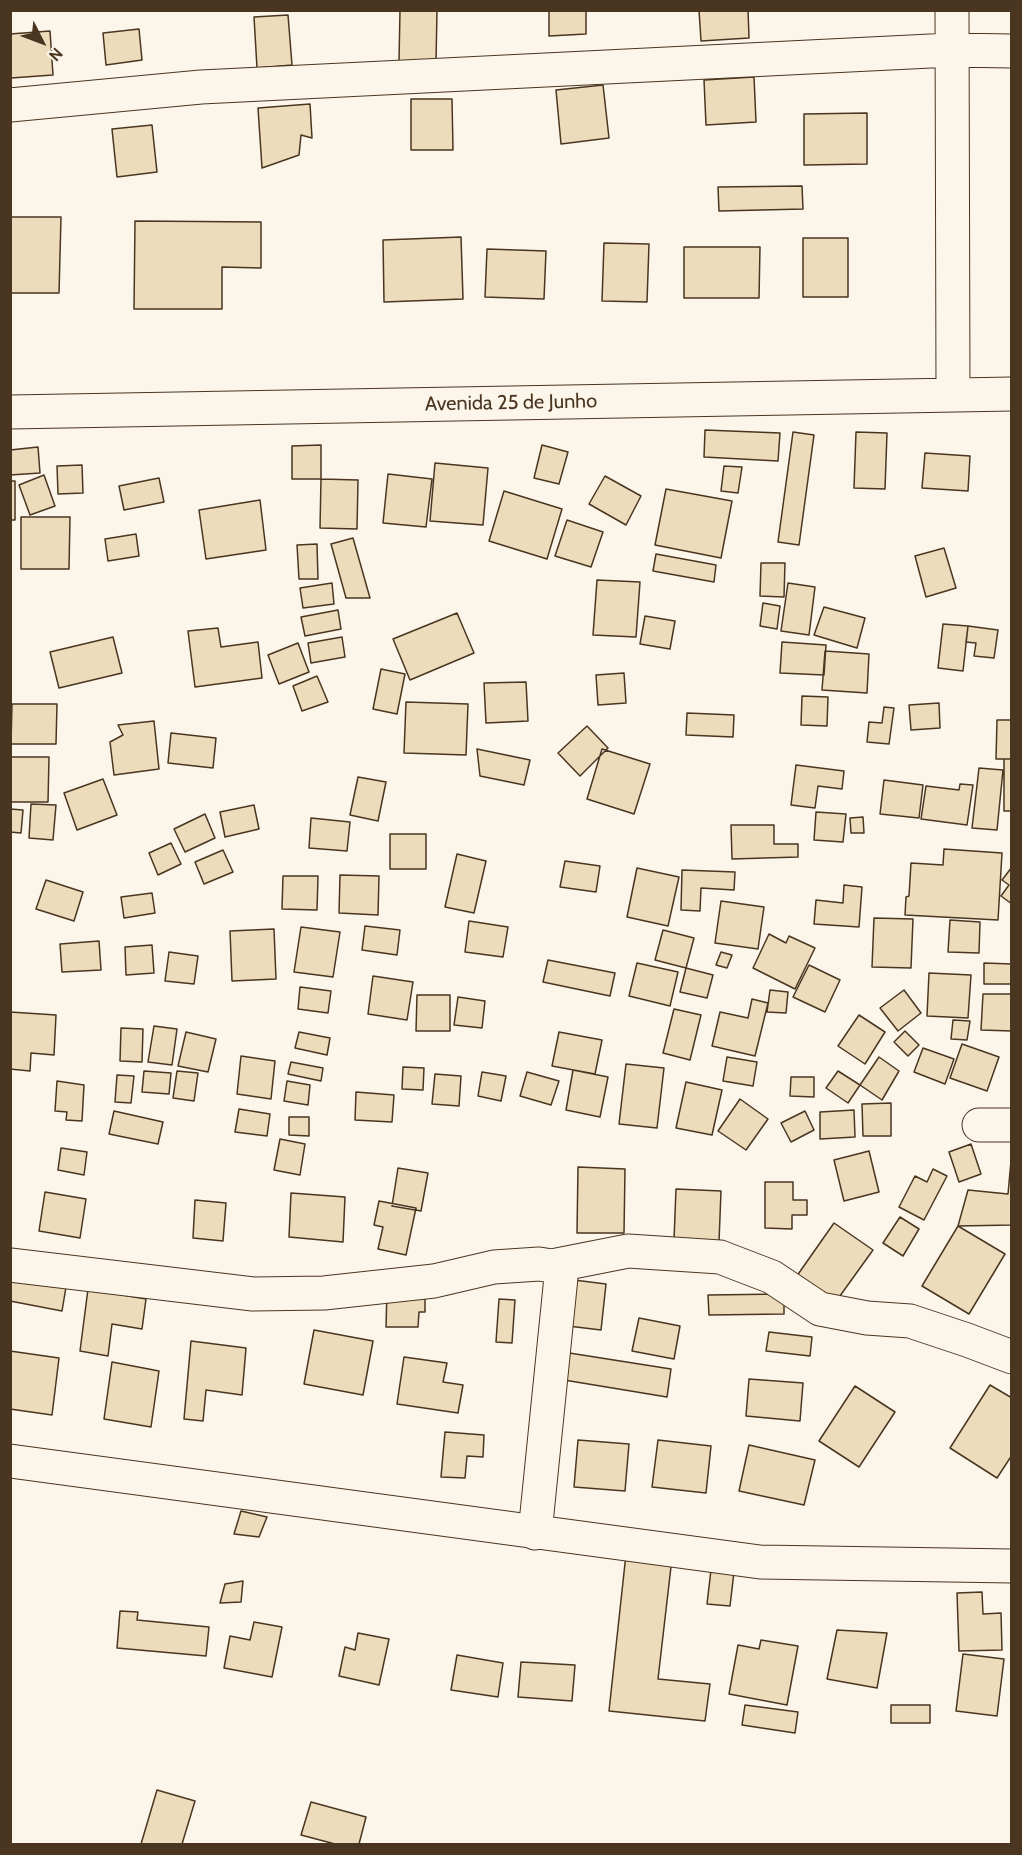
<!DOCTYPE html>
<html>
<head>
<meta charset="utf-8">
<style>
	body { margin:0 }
	#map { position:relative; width:1022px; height:1855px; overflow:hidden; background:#fbf6e9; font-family:Cabin,sans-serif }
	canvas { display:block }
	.frame { position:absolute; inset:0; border:12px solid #4a3520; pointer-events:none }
	.north { position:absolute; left:12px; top:12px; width:60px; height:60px; -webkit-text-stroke:4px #fbf6e9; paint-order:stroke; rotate:132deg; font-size:16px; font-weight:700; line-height:24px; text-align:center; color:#4a3520 }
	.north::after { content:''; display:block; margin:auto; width:21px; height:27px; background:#4a3520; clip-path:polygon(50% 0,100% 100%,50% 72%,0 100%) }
</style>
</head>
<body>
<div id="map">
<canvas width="1022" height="1855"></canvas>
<div class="frame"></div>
<div class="north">N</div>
</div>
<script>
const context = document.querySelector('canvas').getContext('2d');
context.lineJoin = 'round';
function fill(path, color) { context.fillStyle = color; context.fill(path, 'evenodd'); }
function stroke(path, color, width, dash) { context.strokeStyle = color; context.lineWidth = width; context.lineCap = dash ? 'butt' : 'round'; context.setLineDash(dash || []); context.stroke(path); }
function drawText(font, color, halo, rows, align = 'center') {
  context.font = font + ' Cabin,sans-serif'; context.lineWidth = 4.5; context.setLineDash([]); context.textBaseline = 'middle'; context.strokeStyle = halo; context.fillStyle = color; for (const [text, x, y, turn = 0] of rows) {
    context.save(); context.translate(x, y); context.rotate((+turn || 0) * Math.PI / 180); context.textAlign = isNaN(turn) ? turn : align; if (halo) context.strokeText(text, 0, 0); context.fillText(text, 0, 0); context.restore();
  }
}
const building = new Path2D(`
	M 400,10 L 437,10 L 436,62 L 399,62 Z
	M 549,10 L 586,10 L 586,34 L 549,36 Z
	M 699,10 L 748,10 L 749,38 L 701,41 Z
	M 288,15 L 292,65 L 257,68 L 254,17 Z
	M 139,29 L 142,60 L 106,65 L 103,33 Z
	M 50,31 L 53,75 L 11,78 L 10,34 Z
	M 754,77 L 756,122 L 706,125 L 704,80 Z
	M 603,85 L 609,138 L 561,144 L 556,90 Z
	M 411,99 L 452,99 L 453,150 L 411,150 Z
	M 310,104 L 312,138 L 301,135 L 299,155 L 262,168 L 258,108 Z
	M 867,113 L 867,164 L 804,165 L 804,114 Z
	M 152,125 L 157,172 L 117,177 L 112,129 Z
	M 802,186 L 803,209 L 719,211 L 718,187 Z
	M 10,217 L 61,217 L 59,293 L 10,293 Z
	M 135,221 L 261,222 L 261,268 L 222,267 L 222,309 L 134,309 Z
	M 461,237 L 463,299 L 384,302 L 383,240 Z
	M 803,238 L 848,238 L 848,297 L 803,297 Z
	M 604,243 L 649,244 L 647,302 L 602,301 Z
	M 684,247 L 760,247 L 759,298 L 684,298 Z
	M 487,249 L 546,251 L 544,299 L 485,297 Z
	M 705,430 L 780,433 L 778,461 L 704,457 Z
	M 793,432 L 814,435 L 799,545 L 778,542 Z
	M 856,432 L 887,433 L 885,489 L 854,488 Z
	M 321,445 L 321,479 L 292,479 L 292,446 Z
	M 542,445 L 568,452 L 559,484 L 534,478 Z
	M 38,447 L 40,473 L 10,475 L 10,450 Z
	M 925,453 L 970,456 L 968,491 L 922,488 Z
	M 435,463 L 488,468 L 483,525 L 430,521 Z
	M 82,465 L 83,493 L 58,494 L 57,466 Z
	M 724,466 L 742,467 L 738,493 L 721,491 Z
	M 388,474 L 432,479 L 426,527 L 383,523 Z
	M 44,475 L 55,506 L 30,515 L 19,485 Z
	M 605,476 L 641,496 L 626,525 L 589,504 Z
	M 159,478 L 164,502 L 124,510 L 119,486 Z
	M 321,479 L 358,480 L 357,529 L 320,528 Z
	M 10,481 L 15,481 L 15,520 L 10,520 Z
	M 666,489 L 732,501 L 721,558 L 655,545 Z
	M 504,491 L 562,509 L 547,559 L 489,541 Z
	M 260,500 L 266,550 L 206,559 L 199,510 Z
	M 21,517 L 70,517 L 69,569 L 21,569 Z
	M 567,520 L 603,532 L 591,567 L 555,556 Z
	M 136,534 L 139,556 L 108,561 L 105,539 Z
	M 353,538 L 370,598 L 346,598 L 331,544 Z
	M 317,544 L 318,579 L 299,579 L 297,545 Z
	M 944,548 L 956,588 L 926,597 L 915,556 Z
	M 656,554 L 716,565 L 714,582 L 653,571 Z
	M 761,563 L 785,563 L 784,597 L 760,596 Z
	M 597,580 L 640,582 L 636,637 L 593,635 Z
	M 332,583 L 334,604 L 303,608 L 300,588 Z
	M 788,583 L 815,587 L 809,635 L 781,631 Z
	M 763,603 L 780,606 L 777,629 L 760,626 Z
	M 824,607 L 865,618 L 857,648 L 814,635 Z
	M 338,610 L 341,629 L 305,636 L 301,617 Z
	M 457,613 L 474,653 L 410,680 L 393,639 Z
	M 645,616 L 675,621 L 670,649 L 640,644 Z
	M 943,624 L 968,626 L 963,671 L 938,668 Z
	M 968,626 L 998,630 L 994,658 L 974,656 L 976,643 L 966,642 Z
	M 218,628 L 221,647 L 258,642 L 262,678 L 195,687 L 188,631 Z
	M 113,637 L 122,673 L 59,688 L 50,652 Z
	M 342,637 L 345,657 L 311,663 L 308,643 Z
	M 782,642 L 826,645 L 824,675 L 780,673 Z
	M 298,643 L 309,672 L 279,684 L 268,655 Z
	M 825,651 L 869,654 L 867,693 L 822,690 Z
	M 381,669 L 405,674 L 397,714 L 373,709 Z
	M 624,673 L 626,703 L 598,705 L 596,675 Z
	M 317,676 L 328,702 L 302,711 L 293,686 Z
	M 526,682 L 528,721 L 486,723 L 484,683 Z
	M 802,696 L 828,697 L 827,726 L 801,725 Z
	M 406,702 L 468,704 L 466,755 L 404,753 Z
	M 939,703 L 940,728 L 911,730 L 909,705 Z
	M 12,704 L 57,704 L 56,744 L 11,744 Z
	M 884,707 L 894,708 L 889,744 L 867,742 L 869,722 L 882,723 Z
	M 687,713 L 734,715 L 733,737 L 686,735 Z
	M 997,720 L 1012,720 L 1012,759 L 996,759 Z
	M 154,721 L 159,769 L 114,775 L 110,742 L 123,735 L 118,725 Z
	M 587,726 L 608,748 L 580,776 L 558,753 Z
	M 171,733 L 216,738 L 213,768 L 168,763 Z
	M 477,749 L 530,760 L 524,785 L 480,776 Z
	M 602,749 L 650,764 L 634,814 L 587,799 Z
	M 10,757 L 49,757 L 48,802 L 10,802 Z
	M 1004,759 L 1012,759 L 1012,811 L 1004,811 Z
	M 796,765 L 844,771 L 842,789 L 818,786 L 815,808 L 791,805 Z
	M 979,768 L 1003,770 L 997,830 L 972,828 Z
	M 358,777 L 386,782 L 378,821 L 350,815 Z
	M 103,779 L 117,815 L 77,830 L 64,793 Z
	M 884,780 L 923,785 L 919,818 L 880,814 Z
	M 960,784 L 973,785 L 967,825 L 921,819 L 926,786 L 959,790 Z
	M 31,804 L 56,805 L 53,840 L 29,838 Z
	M 254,805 L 259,829 L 225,837 L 220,812 Z
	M 10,809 L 23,810 L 21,833 L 10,832 Z
	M 816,812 L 846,814 L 843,842 L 814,840 Z
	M 205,814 L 215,838 L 185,852 L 174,829 Z
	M 863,817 L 864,833 L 851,833 L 850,818 Z
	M 311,818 L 350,822 L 347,851 L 309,848 Z
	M 731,825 L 774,825 L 774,844 L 798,844 L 798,857 L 732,859 Z
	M 390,834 L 426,834 L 426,869 L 390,869 Z
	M 171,843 L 181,864 L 158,875 L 149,853 Z
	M 944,849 L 1002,853 L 998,920 L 905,915 L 906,897 L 909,896 L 911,863 L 943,865 Z
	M 223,850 L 233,872 L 204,884 L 195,862 Z
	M 457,854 L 486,861 L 474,913 L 445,907 Z
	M 565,861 L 600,866 L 596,892 L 560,887 Z
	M 1012,867 L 1012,904 L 1001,896 L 1009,885 L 1002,880 Z
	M 637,868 L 679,877 L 668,926 L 627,917 Z
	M 682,870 L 735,872 L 734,890 L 701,888 L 700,911 L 681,910 Z
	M 340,875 L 379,876 L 378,915 L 339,913 Z
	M 283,876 L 318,876 L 317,910 L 282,909 Z
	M 46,880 L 83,892 L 74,921 L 36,909 Z
	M 844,885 L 862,887 L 859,927 L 814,924 L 816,900 L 843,903 Z
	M 152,893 L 155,913 L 124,918 L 121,897 Z
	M 721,901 L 764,907 L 758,949 L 715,943 Z
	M 874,918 L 913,919 L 911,968 L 872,967 Z
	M 950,920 L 980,922 L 979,953 L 948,952 Z
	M 469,921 L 508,927 L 503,957 L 465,952 Z
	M 365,926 L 400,930 L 397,955 L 362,950 Z
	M 301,927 L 340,932 L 333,977 L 294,972 Z
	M 274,929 L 276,979 L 232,981 L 230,931 Z
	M 663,930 L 694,938 L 686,968 L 655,960 Z
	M 769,934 L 786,943 L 789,936 L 815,948 L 795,989 L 753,968 Z
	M 99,941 L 101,970 L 62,972 L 60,944 Z
	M 152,945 L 154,973 L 126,975 L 125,947 Z
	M 169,952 L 198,956 L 194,984 L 165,981 Z
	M 721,952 L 732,955 L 727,968 L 716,965 Z
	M 548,960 L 615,973 L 610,996 L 543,982 Z
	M 637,963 L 678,972 L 670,1006 L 629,996 Z
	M 984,963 L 1012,964 L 1012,984 L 984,984 Z
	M 809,965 L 840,980 L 825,1012 L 793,997 Z
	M 686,968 L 713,975 L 707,998 L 680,992 Z
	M 929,973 L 971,975 L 968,1018 L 927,1016 Z
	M 373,976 L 413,982 L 407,1020 L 368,1014 Z
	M 300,987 L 331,991 L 328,1013 L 298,1009 Z
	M 770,990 L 788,992 L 786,1013 L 767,1012 Z
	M 904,990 L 921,1013 L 898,1031 L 880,1008 Z
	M 983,994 L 1012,994 L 1012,1031 L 981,1030 Z
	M 417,995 L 450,995 L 450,1031 L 416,1031 Z
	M 458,997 L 485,1001 L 482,1028 L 454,1025 Z
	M 752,999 L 768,1003 L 755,1056 L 712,1046 L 720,1012 L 748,1018 Z
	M 674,1009 L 701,1015 L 690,1060 L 663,1053 Z
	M 10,1012 L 56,1015 L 54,1055 L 31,1053 L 30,1071 L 10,1069 Z
	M 859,1015 L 885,1032 L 865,1064 L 838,1046 Z
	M 953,1020 L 970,1021 L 967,1040 L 951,1039 Z
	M 154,1026 L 177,1029 L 172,1065 L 148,1062 Z
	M 121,1028 L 143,1029 L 142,1062 L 120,1061 Z
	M 905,1031 L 919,1045 L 908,1056 L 894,1042 Z
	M 186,1032 L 216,1039 L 208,1072 L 178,1066 Z
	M 299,1032 L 330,1038 L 327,1055 L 295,1048 Z
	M 559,1032 L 602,1040 L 595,1074 L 552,1066 Z
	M 962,1044 L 999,1057 L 987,1091 L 950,1078 Z
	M 923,1048 L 954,1059 L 945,1084 L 914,1072 Z
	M 241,1056 L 275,1061 L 271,1099 L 237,1094 Z
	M 727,1057 L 757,1062 L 753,1086 L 723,1081 Z
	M 879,1057 L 899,1071 L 882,1100 L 860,1085 Z
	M 291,1062 L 323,1068 L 321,1081 L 288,1074 Z
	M 626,1064 L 664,1068 L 657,1128 L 619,1124 Z
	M 403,1067 L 424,1068 L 423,1090 L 402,1089 Z
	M 573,1070 L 608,1077 L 600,1117 L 566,1110 Z
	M 144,1071 L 171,1073 L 169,1094 L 142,1092 Z
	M 177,1071 L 198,1073 L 194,1101 L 173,1098 Z
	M 838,1071 L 860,1085 L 848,1103 L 826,1088 Z
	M 482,1072 L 506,1076 L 501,1101 L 478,1096 Z
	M 527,1072 L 559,1081 L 551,1105 L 520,1096 Z
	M 435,1074 L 461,1076 L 459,1106 L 432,1104 Z
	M 117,1075 L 134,1076 L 131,1103 L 115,1102 Z
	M 791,1077 L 814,1077 L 814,1097 L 790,1096 Z
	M 57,1081 L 84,1085 L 82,1121 L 66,1120 L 67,1112 L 55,1111 Z
	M 287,1081 L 310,1085 L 308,1105 L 284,1101 Z
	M 686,1082 L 722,1090 L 712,1135 L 676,1128 Z
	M 356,1092 L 394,1095 L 392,1122 L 355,1120 Z
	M 740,1099 L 768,1119 L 746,1150 L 718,1131 Z
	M 891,1103 L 891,1136 L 863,1136 L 862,1104 Z
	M 239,1109 L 270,1114 L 267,1136 L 235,1132 Z
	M 854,1110 L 855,1137 L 820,1139 L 820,1112 Z
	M 114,1111 L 163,1122 L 158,1144 L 109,1134 Z
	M 805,1111 L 814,1130 L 791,1142 L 781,1123 Z
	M 289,1117 L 309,1117 L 309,1136 L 289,1135 Z
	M 280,1139 L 305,1144 L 300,1175 L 274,1170 Z
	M 971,1144 L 981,1174 L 959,1182 L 949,1152 Z
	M 61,1148 L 87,1152 L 84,1175 L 58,1170 Z
	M 869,1151 L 879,1192 L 844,1201 L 834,1160 Z
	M 1011,1161 L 1012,1225 L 958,1226 L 968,1190 L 1008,1194 Z
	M 578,1167 L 625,1169 L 624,1233 L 577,1233 Z
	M 398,1168 L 428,1173 L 421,1211 L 392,1206 Z
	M 933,1169 L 947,1176 L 924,1220 L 899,1207 L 915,1176 L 927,1182 Z
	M 765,1182 L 793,1182 L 793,1200 L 807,1200 L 807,1215 L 792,1215 L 792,1229 L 765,1228 Z
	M 676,1189 L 721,1191 L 719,1242 L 674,1240 Z
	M 45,1192 L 86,1199 L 80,1238 L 39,1231 Z
	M 291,1193 L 345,1197 L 343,1242 L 289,1237 Z
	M 195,1200 L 226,1203 L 223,1241 L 193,1238 Z
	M 379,1201 L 416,1208 L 406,1255 L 378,1249 L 383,1227 L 374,1225 Z
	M 900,1217 L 919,1229 L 903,1256 L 883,1243 Z
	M 834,1223 L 873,1250 L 832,1307 L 794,1280 Z
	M 958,1226 L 1005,1254 L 969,1314 L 922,1286 Z
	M 10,1276 L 66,1287 L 62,1311 L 10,1301 Z
	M 574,1280 L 606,1284 L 601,1330 L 568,1326 Z
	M 88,1289 L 146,1299 L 142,1329 L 112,1324 L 108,1356 L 80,1351 Z
	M 387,1290 L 425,1290 L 425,1312 L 419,1312 L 418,1327 L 386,1327 Z
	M 784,1294 L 784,1314 L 709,1315 L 708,1295 Z
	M 499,1299 L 515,1300 L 512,1343 L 496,1342 Z
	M 639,1318 L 680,1326 L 674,1359 L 632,1351 Z
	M 314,1330 L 373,1341 L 363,1395 L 304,1384 Z
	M 769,1332 L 812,1337 L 810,1356 L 766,1351 Z
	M 191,1341 L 246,1348 L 242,1395 L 206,1390 L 203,1421 L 184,1419 Z
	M 10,1351 L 59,1358 L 52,1415 L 10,1409 Z
	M 563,1352 L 671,1369 L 667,1397 L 558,1379 Z
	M 404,1357 L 447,1363 L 443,1382 L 463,1385 L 458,1413 L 397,1404 Z
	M 112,1362 L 159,1371 L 151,1427 L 104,1419 Z
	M 749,1379 L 803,1383 L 800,1421 L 746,1416 Z
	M 990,1385 L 1012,1398 L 1012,1455 L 997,1478 L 950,1448 Z
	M 855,1386 L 895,1412 L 859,1467 L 819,1441 Z
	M 445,1432 L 484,1435 L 483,1457 L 467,1456 L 465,1478 L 441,1477 Z
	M 578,1440 L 629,1444 L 625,1491 L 574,1487 Z
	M 658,1440 L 711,1446 L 706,1493 L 652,1487 Z
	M 749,1445 L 815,1460 L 804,1505 L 739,1491 Z
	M 241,1511 L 267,1517 L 259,1537 L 234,1534 Z
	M 626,1554 L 672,1558 L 658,1679 L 710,1684 L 705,1721 L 609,1711 Z
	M 711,1570 L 734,1572 L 730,1606 L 707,1604 Z
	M 243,1581 L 241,1602 L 220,1603 L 225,1584 Z
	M 982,1592 L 983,1614 L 1001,1613 L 1002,1650 L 959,1651 L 957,1593 Z
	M 120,1611 L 138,1612 L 137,1620 L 209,1627 L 206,1656 L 117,1648 Z
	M 254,1622 L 282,1627 L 272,1677 L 224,1668 L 230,1636 L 250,1640 Z
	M 837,1630 L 887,1633 L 877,1688 L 827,1679 Z
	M 358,1633 L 389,1639 L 379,1685 L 339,1676 L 345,1647 L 355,1650 Z
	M 761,1640 L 798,1646 L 787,1705 L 729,1694 L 738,1645 L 759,1649 Z
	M 963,1654 L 1004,1659 L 997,1716 L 956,1711 Z
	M 457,1655 L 503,1663 L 498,1697 L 451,1690 Z
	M 521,1662 L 575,1665 L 572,1701 L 518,1697 Z
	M 745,1705 L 798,1712 L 795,1733 L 742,1725 Z
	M 891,1705 L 930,1705 L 930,1723 L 891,1723 Z
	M 157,1790 L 195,1801 L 182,1844 L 141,1844 Z
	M 311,1802 L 366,1817 L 359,1844 L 335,1844 L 301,1835 Z`);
fill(building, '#ecdcbc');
stroke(building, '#4a3520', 1.5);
const minor = new Path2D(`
	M 952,10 L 953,395
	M 10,105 L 201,87 L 951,50 L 1012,51
	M 10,412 L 1012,394
	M 979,1125 L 1012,1125
	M 10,1265 L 253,1294 L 324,1293 L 434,1281 L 494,1267 L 539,1264 L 552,1266 L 559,1271 L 561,1277 L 535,1533
	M 552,1266 L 628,1251 L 720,1257 L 772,1277 L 820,1309 L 867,1318 L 910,1321 L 967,1340 L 1012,1357
	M 10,1461 L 760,1562 L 1012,1566`);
stroke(minor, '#4a3520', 35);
stroke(minor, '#fbf6e9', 33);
drawText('20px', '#4a3520', '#fbf6e9', [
	["Avenida 25 de Junho",511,403,-1]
]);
</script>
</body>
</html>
